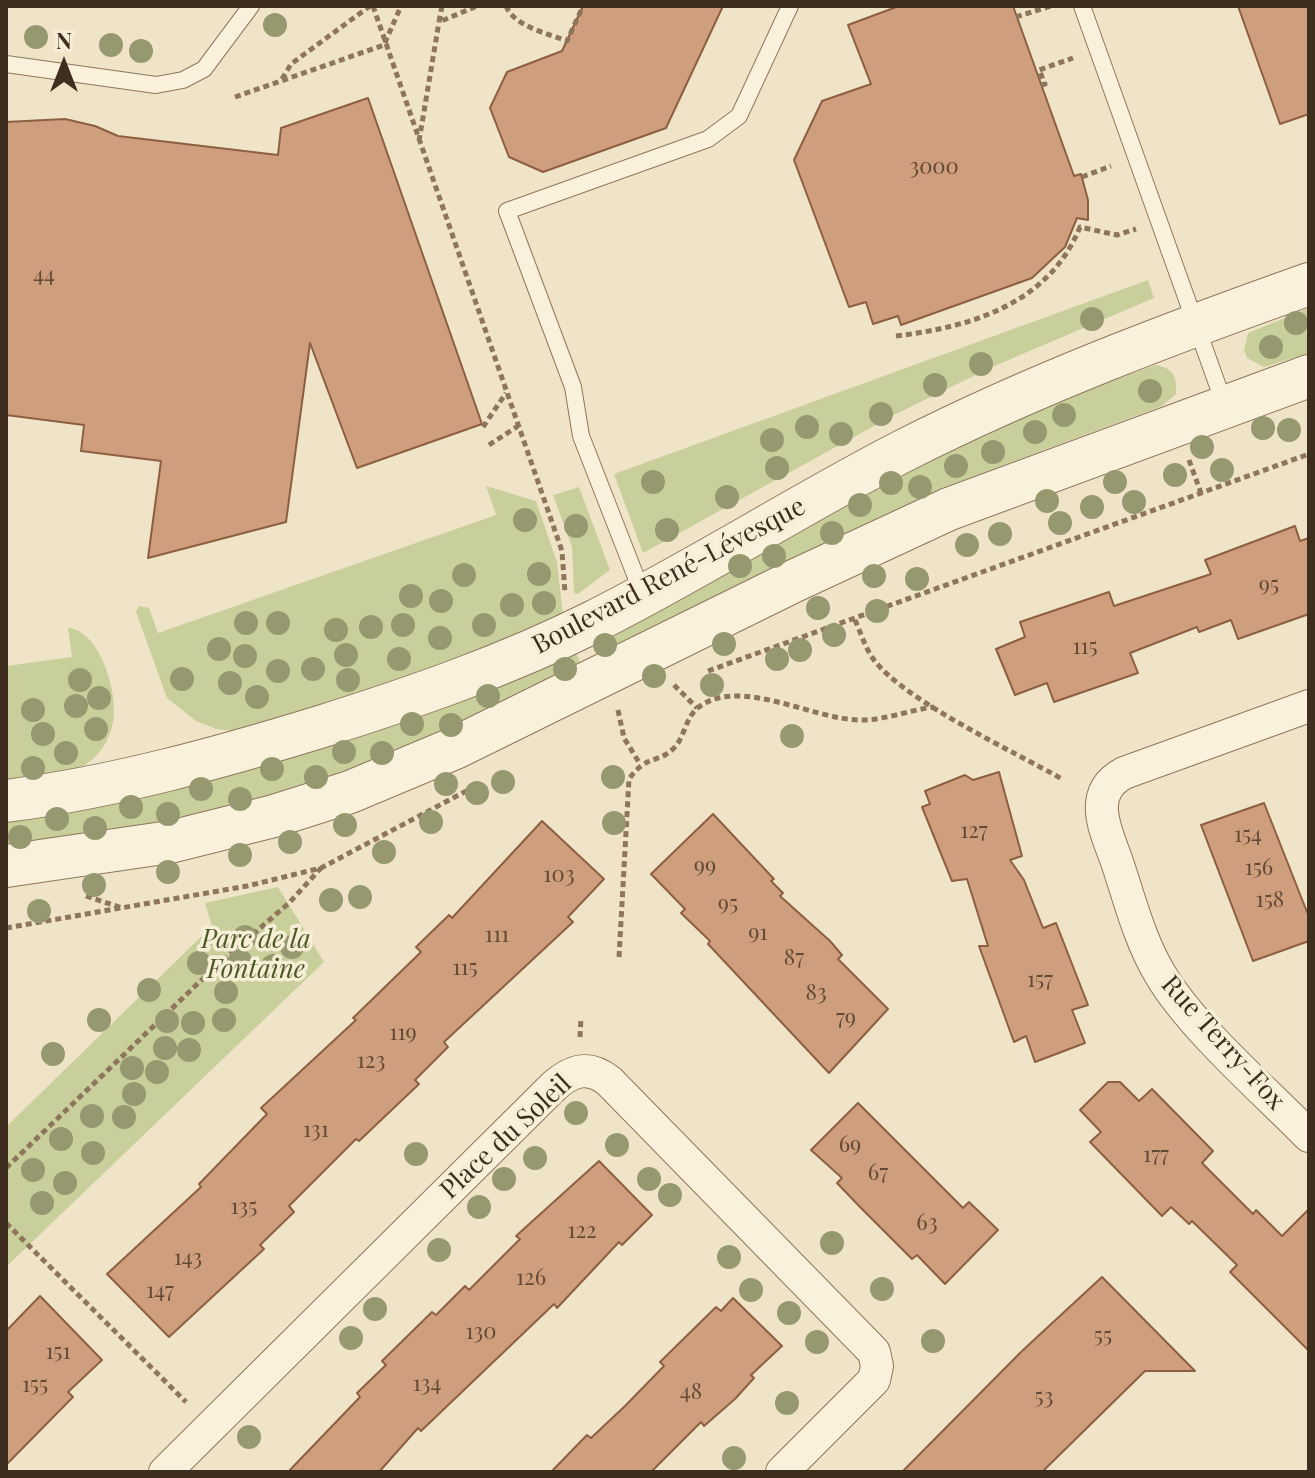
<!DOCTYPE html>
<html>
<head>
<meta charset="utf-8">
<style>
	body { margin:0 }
	#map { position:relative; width:1315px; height:1478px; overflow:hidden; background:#f0e4c8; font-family:"Playfair Display",serif }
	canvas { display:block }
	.frame { position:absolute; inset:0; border:8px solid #3d2e20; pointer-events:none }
	.north { position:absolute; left:24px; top:24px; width:80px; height:80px; -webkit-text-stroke:6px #f7eed8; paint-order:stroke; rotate:0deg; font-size:22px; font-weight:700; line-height:32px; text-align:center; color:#3d2e20 }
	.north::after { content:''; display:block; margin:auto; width:28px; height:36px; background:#3d2e20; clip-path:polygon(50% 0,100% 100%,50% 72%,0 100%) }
</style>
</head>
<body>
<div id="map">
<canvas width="1315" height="1478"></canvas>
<div class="frame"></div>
<div class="north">N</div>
</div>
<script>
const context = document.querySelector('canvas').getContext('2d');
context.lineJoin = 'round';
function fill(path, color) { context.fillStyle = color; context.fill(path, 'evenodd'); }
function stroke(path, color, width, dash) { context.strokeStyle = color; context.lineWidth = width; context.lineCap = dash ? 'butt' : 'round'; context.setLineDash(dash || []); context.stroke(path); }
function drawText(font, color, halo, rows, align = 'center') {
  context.font = font + ' "Playfair Display",serif'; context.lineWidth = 7; context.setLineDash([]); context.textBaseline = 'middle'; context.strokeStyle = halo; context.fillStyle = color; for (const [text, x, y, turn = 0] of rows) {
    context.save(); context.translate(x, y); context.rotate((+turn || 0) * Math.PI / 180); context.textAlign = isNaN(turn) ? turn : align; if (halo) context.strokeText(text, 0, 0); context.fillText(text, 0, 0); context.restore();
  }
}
fill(new Path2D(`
	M 1148,280 L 1154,298 L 992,367 L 894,415 L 643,553 L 614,474 Z
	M 1309,308 L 1309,353 L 1264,367 L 1247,358 L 1244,350 L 1248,333 Z
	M 1156,365 C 1174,368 1177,377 1176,394 L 1162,406 L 942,488 L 602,662 L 589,637 L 843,498 L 1090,388 Z
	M 486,486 L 536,501 L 557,562 L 564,624 L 336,704 L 234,731 L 216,729 L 196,721 L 167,698 L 136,612 L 139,606 L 149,608 L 158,633 L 496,515 Z
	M 579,487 L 610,570 L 578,594 L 574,593 L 572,547 L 553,495 Z
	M 68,628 C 99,630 116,688 114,714 C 113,733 104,751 89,762 C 68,779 32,779 6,784 L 6,666 L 72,657 Z
	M 572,645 L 585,672 L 416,750 L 194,819 L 6,847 L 6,818 Z
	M 278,887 L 324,962 L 6,1267 L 6,1127 L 212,926 L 205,903 Z`), '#c9cf9b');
const building = new Path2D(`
	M 583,6 L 723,6 L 666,128 L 543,172 L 509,157 L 490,108 L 507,72 L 562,51 Z
	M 899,6 L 1013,6 L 1074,176 L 1081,174 L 1088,200 L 1088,220 L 1077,218 L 1065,247 L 1032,278 L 901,325 L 898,316 L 873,324 L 866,302 L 849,307 L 794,160 L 822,101 L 871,84 L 848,25 Z
	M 1238,6 L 1309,6 L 1309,114 L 1280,124 Z
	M 368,98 L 482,424 L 357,468 L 310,343 L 286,522 L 148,558 L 161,461 L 81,451 L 84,425 L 6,415 L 6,122 L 65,119 L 95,126 L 118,136 L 278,155 L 281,128 Z
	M 1295,526 L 1300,541 L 1309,538 L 1309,614 L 1238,639 L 1231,620 L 1199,632 L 1197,627 L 1130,653 L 1138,673 L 1054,702 L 1047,683 L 1015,695 L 996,649 L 1025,637 L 1020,622 L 1109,592 L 1114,606 L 1211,574 L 1205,560 Z
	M 999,772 L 1022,856 L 1010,860 L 1024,880 L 1043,928 L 1056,923 L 1088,1005 L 1072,1010 L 1085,1043 L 1035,1062 L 1026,1036 L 1014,1042 L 979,946 L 988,946 L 967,879 L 952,881 L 922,807 L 930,804 L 925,791 L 965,775 L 973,780 Z
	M 1264,803 L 1309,917 L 1309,941 L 1253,961 L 1201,825 Z
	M 713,814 L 774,879 L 771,881 L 783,893 L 780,896 L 830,941 L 842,955 L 838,959 L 888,1009 L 829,1073 L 708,944 L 710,941 L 681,913 L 685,909 L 651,874 Z
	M 542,821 L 604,879 L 568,917 L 573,922 L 444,1042 L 448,1047 L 415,1080 L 419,1084 L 359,1141 L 356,1139 L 289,1206 L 294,1212 L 260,1245 L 264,1249 L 169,1337 L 107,1274 L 201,1187 L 199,1184 L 267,1114 L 261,1108 L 356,1020 L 353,1018 L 421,952 L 416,947 L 449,915 L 452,918 Z
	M 1108,1082 L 1120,1082 L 1139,1101 L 1152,1089 L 1213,1151 L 1202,1163 L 1253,1214 L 1256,1210 L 1282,1236 L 1309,1209 L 1309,1351 L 1230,1272 L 1237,1265 L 1192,1221 L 1189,1224 L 1171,1207 L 1162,1216 L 1090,1142 L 1101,1132 L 1080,1110 Z
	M 858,1103 L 963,1208 L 969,1202 L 998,1230 L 945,1284 L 917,1255 L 912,1259 L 861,1208 L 837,1183 L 842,1178 L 811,1150 Z
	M 599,1161 L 652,1215 L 622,1245 L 619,1242 L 557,1308 L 554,1304 L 421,1431 L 418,1428 L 379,1472 L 288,1472 L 360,1397 L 357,1393 L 386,1365 L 382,1361 L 432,1312 L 436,1315 L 465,1286 L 469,1290 L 520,1239 L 516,1236 Z
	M 1102,1277 L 1195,1371 L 1145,1371 L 1042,1472 L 902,1472 L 1022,1351 Z
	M 40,1296 L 102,1360 L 68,1392 L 73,1397 L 6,1465 L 6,1331 Z
	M 733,1298 L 782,1346 L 751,1375 L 754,1378 L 735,1399 L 704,1426 L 701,1422 L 651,1472 L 551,1472 L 587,1435 L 591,1438 L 625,1406 L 664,1366 L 660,1362 L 716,1307 L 721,1311 Z`);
fill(building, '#cf9f7d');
stroke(building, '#8d5f41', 2);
const service = new Path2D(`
	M 1082,6 L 1225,406
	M 6,64 L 156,85 L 183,80 L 204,69 L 251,6
	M 643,595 L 581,436 L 573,387 L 507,211 L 708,139 L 739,116 L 790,6`);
const minor = new Path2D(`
	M 1309,706 L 1124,773 C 1087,793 1105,829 1116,859 C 1129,897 1139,939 1160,974 C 1191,1027 1265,1091 1309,1136
	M 165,1472 L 553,1087 C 570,1071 588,1064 609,1081 L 874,1352 L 877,1366 L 874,1380 L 782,1472`);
const tertiary = new Path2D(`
	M 6,801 C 114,787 219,758 323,726 C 415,697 507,665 593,622 C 699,569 798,505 903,451 C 1035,384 1171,333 1309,284
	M 6,866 L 170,842 L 274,816 L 350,792 L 455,748 L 794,581 L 949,509 L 1309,376`);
stroke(service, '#8d765c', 18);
stroke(minor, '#8d765c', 34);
stroke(tertiary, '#8d765c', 44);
stroke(new Path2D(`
	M 373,6 L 562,551 L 565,593
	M 442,6 L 439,22 L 477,6
	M 506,6 C 515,27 547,33 567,41 L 583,6
	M 1016,17 L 1051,6
	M 282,79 L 291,64 L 370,6
	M 1041,85 L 1045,84 L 1039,70 L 1073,58
	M 235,97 L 384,45 L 401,6
	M 419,141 L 439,22
	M 1082,177 L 1111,166
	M 896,336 C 971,327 1049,304 1080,227 L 1117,235 L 1136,229
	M 483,427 L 506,393
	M 489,445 L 518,426
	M 1189,460 L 1201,493
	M 855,620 C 861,633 865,648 874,660 C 905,701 1013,751 1062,779
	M 708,671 L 1309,454
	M 674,685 L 697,708
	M 618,710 L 624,738 L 640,764
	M 86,896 L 122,908
	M 6,928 L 247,886 L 321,868 L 470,789
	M 619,957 L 629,779 C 647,754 657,764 673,749 C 685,738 685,717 699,707 C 740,676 813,720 861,720 C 886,720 909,710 934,707
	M 580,1037 L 581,1018
	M 6,1168 L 214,968 L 289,903 L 321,868
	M 6,1223 L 186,1402`), '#8d765c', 5, [6, 4]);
stroke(service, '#faf1dc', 16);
stroke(minor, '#faf1dc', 32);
stroke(tertiary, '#faf1dc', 42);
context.fillStyle = '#96986f';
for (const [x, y] of [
	[275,25],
	[36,37],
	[111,45],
	[141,51],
	[1092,319],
	[1296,323],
	[1271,347],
	[981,364],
	[935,385],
	[1150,391],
	[881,414],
	[1064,415],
	[807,427],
	[1263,428],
	[1289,430],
	[1035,432],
	[841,434],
	[772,440],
	[1202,447],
	[993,452],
	[956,466],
	[777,468],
	[1222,470],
	[1175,475],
	[653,482],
	[1115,482],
	[891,483],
	[920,487],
	[727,497],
	[1047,501],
	[1134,502],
	[860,505],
	[1092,507],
	[525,520],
	[1060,523],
	[576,526],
	[667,530],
	[832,533],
	[1000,534],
	[967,545],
	[774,556],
	[740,566],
	[539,574],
	[464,575],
	[874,576],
	[917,579],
	[411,596],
	[441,601],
	[544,603],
	[512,605],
	[818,608],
	[877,611],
	[246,623],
	[278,623],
	[403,625],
	[484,625],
	[371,627],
	[336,630],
	[834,635],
	[440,638],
	[724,644],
	[605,645],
	[219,649],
	[800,650],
	[346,655],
	[245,656],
	[399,659],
	[777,659],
	[313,669],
	[565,669],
	[278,671],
	[654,676],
	[182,679],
	[80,680],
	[348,680],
	[230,683],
	[712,685],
	[488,696],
	[257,697],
	[99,698],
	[76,706],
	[33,710],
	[412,724],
	[451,725],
	[96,729],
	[43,734],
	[792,736],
	[344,752],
	[66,753],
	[382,753],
	[33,768],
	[272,769],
	[316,777],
	[613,777],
	[503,782],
	[446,784],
	[201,789],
	[477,793],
	[240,799],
	[131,807],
	[168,814],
	[57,819],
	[431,822],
	[614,823],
	[345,825],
	[95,828],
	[20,837],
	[290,842],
	[384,852],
	[240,855],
	[168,872],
	[94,885],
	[360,897],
	[331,900],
	[39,911],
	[245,937],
	[292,947],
	[240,961],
	[199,963],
	[273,966],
	[149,990],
	[226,992],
	[99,1020],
	[224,1020],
	[167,1021],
	[193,1023],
	[165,1048],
	[189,1050],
	[53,1054],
	[132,1068],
	[157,1072],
	[134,1094],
	[576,1113],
	[92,1116],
	[124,1117],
	[61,1139],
	[617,1145],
	[93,1153],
	[416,1154],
	[535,1158],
	[33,1170],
	[504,1179],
	[649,1179],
	[65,1183],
	[670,1195],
	[42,1203],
	[479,1207],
	[832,1243],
	[439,1250],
	[729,1257],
	[882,1289],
	[751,1290],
	[375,1309],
	[789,1313],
	[351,1338],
	[933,1341],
	[817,1342],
	[787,1403],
	[249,1437],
	[734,1458]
]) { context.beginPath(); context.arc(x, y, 12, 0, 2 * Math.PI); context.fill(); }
drawText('22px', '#624a37', null, [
	["3000",934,167],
	["44",44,275],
	["95",1269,585],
	["115",1085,647],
	["127",974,831],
	["154",1248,835],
	["99",705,866],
	["156",1259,868],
	["103",559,875],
	["158",1270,900],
	["95",728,904],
	["91",758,933],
	["111",497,935],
	["87",794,958],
	["115",465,968],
	["157",1040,980],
	["83",816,993],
	["79",846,1018],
	["119",403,1033],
	["123",371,1061],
	["131",316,1130],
	["69",850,1145],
	["177",1156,1155],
	["67",878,1173],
	["135",244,1207],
	["63",927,1223],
	["122",582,1231],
	["143",188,1258],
	["126",531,1278],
	["147",160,1291],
	["130",481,1332],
	["55",1103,1336],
	["151",58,1352],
	["134",427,1384],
	["155",35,1385],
	["48",691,1392],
	["53",1044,1397]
]);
drawText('26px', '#3d2e20', '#f7eed8', [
	["Boulevard René-Lévesque",669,576,-28],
	["Rue Terry-Fox",1223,1043,48],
	["Place du Soleil",506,1137,-43]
]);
drawText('italic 26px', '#4d5a26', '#f7eed8', [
	["Parc de la",256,940],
	["Fontaine",256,970]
]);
</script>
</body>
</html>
